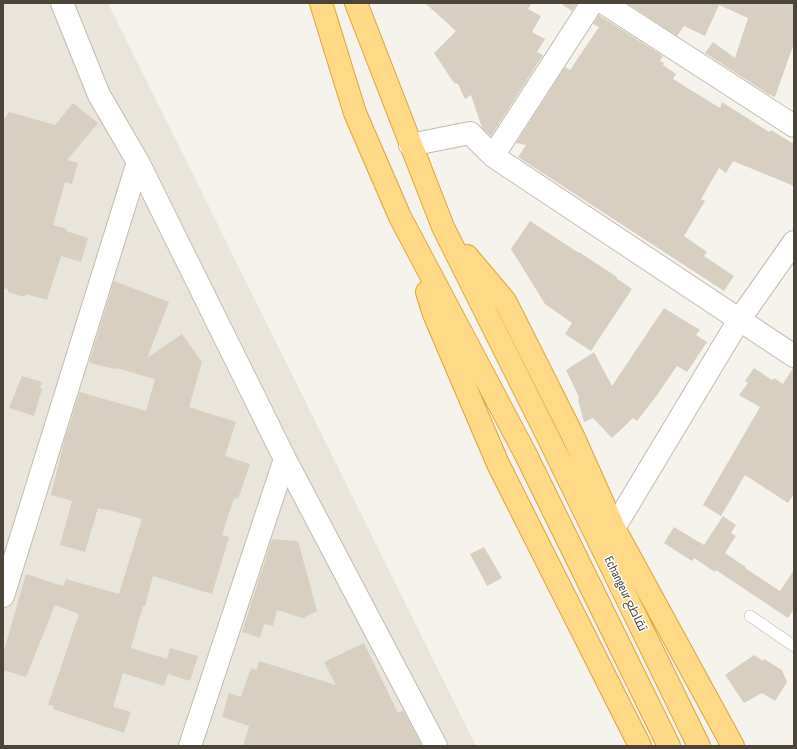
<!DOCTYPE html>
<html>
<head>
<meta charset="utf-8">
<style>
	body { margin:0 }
	#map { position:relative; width:797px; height:749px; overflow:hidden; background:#f6f3ec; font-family:"Sofia Sans Condensed",sans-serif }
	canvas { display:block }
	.frame { position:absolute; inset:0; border:4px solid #4b4439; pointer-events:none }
</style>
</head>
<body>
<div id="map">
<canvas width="797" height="749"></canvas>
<div class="frame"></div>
</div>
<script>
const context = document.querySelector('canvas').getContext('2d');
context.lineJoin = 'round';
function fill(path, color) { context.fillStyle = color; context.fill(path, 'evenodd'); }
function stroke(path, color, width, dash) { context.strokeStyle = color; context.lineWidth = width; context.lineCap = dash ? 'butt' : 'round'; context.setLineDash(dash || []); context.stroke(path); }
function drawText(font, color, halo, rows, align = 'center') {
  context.font = font + ' "Sofia Sans Condensed",Cairo,sans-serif'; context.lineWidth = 3; context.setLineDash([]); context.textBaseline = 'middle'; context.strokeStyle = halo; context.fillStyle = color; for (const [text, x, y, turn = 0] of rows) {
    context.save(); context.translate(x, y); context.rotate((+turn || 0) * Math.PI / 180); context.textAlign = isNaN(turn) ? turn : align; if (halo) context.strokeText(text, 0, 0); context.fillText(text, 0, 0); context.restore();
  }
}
fill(new Path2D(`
	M 3,3 L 108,3 L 476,746 L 3,746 Z`), '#eae5da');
fill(new Path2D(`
	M 425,3 L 532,3 L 528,9 L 541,16 L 532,32 L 545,39 L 537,52 L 543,55 L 491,136 L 482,128 L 471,95 L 465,99 L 458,84 L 454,83 L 434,53 L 456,31 Z
	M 560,3 L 577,3 L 572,11 Z
	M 627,3 L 794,3 L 794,43 L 775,97 L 768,94 L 705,53 L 713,42 L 735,58 L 748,18 L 719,5 L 705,36 L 684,26 L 677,36 Z
	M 599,15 L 663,56 L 660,61 L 664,63 L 663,65 L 676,74 L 673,79 L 720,108 L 722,102 L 769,132 L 771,130 L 794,144 L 794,186 L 733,161 L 726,173 L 719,168 L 701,199 L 705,201 L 684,236 L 707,252 L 704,256 L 734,276 L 724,291 L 518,157 L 526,145 L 516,143 L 565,67 L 570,70 L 599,27 L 593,24 Z
	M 73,103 L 98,123 L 67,160 L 78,163 L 72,184 L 65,182 L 53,225 L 67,229 L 66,231 L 88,238 L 81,262 L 61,256 L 47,300 L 26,294 L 25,297 L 8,292 L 8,289 L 3,288 L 3,121 L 9,112 L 55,125 Z
	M 530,221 L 579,253 L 579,252 L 617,277 L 616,278 L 632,289 L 591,351 L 565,334 L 572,323 L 545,304 L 511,249 Z
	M 114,281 L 169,302 L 147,358 L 182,334 L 202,362 L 189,407 L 236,422 L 225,456 L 250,464 L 238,499 L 234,498 L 222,535 L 229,537 L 212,594 L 153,576 L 145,606 L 143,606 L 131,648 L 167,659 L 170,648 L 198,656 L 190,681 L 168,674 L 164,686 L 123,673 L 113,707 L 131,712 L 124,733 L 53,709 L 54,706 L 48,705 L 79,614 L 55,605 L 26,677 L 3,670 L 3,654 L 26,574 L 63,586 L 66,579 L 119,594 L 142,519 L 105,509 L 105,510 L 98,508 L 85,552 L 60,545 L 72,501 L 51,495 L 65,438 L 80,392 L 146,411 L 155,379 L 116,368 L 115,369 L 89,363 Z
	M 664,308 L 700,330 L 696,335 L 707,342 L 687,372 L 677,366 L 657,395 L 637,421 L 633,418 L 612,438 L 593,418 L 584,422 L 578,400 L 579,397 L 566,370 L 594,352 L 612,386 Z
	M 754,368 L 772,380 L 774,378 L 783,384 L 793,368 L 794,368 L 794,494 L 788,503 L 745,475 L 721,516 L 703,505 L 760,407 L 739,395 L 748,383 L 745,381 Z
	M 22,376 L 42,382 L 40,388 L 42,389 L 34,416 L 9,408 Z
	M 723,516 L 736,525 L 731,533 L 736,536 L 725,553 L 746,567 L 745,568 L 780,591 L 794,570 L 794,609 L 788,618 L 716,570 L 715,572 L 694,558 L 692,561 L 664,543 L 674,527 L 704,545 Z
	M 272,539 L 298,541 L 317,611 L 303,618 L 277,610 L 273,626 L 264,624 L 260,638 L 242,632 Z
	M 484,547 L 502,578 L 487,586 L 470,554 Z
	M 364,643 L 398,713 L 403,710 L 422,746 L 243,746 L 249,726 L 222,717 L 229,693 L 241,697 L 251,668 L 257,670 L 259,661 L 336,685 L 324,662 Z
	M 754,655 L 763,661 L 764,659 L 782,670 L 787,682 L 775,701 L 762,693 L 744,703 L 725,675 Z`), '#d8cfc1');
const service = new Path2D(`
	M 750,616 L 794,646`);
const minor = new Path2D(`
	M 604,3 L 794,126
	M 410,145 L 470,133 L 493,156 L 794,356
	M 493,156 L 592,3
	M 138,162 L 285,459 L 436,746
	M 614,528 L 739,320 L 794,242
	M 3,596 L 138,162 L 99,95 L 62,3
	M 190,746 L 285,459`);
const trunk = new Path2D(`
	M 321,3 L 355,113 L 400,217 L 525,453 L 669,746
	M 356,3 L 443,227 L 550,441 L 699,746
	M 467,256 L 505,301 L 573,436 L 614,528 L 733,746
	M 427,292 L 434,314 L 498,464 L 640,746`);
stroke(service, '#c2bbae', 12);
stroke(minor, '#c2bbae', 24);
stroke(trunk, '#e0a43c', 24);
stroke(service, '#fff', 11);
stroke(minor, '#fff', 22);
stroke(trunk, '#ffd985', 22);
drawText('13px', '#4b4439', '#fff', [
	["Echangeur تقاطع",625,594,64]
]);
</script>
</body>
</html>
